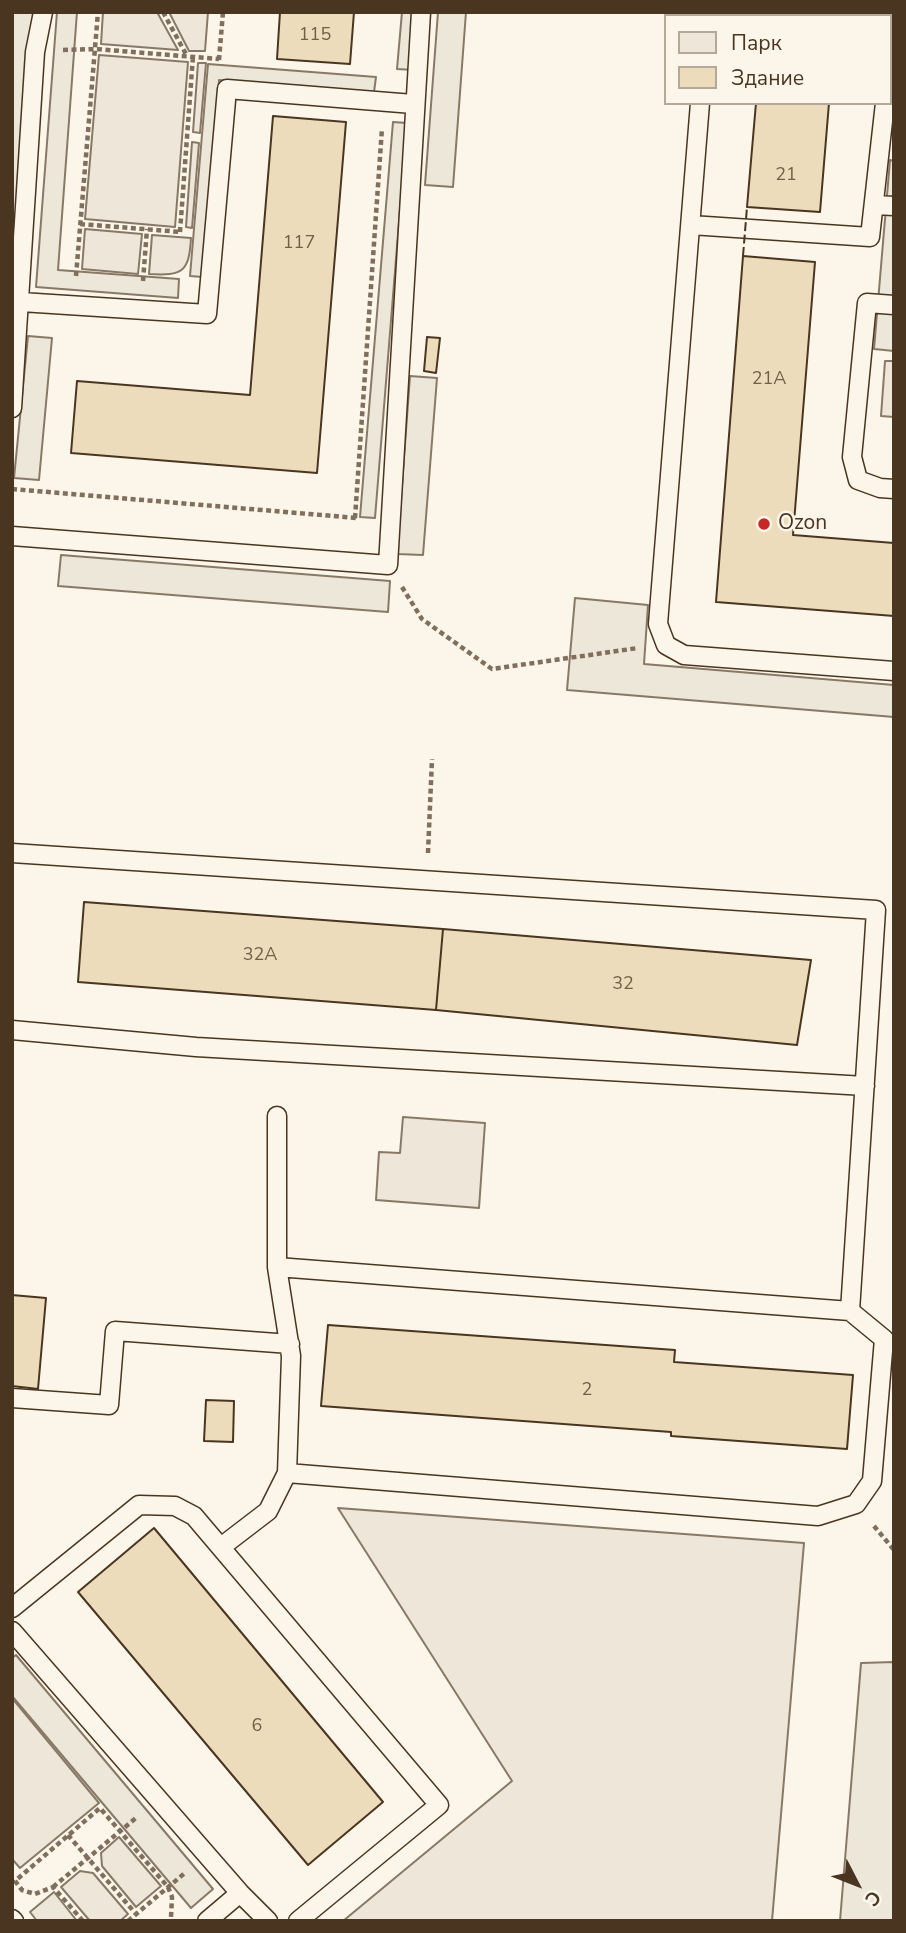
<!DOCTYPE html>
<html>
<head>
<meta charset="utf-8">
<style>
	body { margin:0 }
	#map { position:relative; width:906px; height:1933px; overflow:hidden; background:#fbf6e9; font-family:"Nunito Sans",sans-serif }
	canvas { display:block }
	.frame { position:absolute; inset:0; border:14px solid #4a3520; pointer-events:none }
	.legend { position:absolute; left:664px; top:14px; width:228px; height:91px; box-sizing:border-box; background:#fbf6e9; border:2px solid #b4a999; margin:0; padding:9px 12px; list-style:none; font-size:21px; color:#4a3520 }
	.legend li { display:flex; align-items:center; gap:14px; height:35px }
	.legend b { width:35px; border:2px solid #b4a999 }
	.north { position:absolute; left:822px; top:1849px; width:70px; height:70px; -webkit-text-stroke:5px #fbf6e9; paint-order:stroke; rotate:132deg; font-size:19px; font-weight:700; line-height:28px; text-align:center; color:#4a3520 }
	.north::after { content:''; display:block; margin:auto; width:24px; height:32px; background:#4a3520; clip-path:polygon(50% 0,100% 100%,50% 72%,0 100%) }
</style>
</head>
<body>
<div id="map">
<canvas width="906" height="1933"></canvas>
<div class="frame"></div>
<ul class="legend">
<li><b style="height:19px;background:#ede6d9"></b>Парк</li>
<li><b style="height:19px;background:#ecdcbc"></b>Здание</li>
</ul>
<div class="north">С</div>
</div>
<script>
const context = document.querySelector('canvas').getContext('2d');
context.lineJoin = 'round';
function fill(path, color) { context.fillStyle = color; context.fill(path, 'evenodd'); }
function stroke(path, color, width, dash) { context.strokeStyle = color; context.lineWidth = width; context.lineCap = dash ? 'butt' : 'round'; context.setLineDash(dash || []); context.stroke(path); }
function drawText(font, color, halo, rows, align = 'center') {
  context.font = font + ' "Nunito Sans",sans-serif'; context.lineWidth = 5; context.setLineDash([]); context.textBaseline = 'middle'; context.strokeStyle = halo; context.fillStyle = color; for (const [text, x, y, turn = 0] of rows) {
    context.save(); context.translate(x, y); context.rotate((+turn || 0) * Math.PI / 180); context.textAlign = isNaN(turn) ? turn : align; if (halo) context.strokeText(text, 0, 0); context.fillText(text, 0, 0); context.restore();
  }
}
const green = new Path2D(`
	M 103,12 L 157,12 L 178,50 L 101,44 Z
	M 169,12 L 208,12 L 205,51 L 189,51 Z
	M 99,55 L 188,62 L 175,227 L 85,219 Z
	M 198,63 L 206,63 L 200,133 L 193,132 Z
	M 192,142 L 199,143 L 192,228 L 186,227 Z
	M 85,229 L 142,234 L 138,274 L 82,269 Z
	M 152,235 L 191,238 C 189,272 183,276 149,274 Z
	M 885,361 L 894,361 L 894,417 L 881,416 Z
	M 403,1117 L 485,1123 L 479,1208 L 376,1200 L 379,1152 L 400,1153 Z
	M 338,1508 L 804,1543 L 772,1921 L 343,1921 L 512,1781 Z
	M 12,1698 L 99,1803 L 20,1868 L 12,1859 Z
	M 119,1837 L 161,1886 L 136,1907 L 102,1866 L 101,1853 Z
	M 80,1871 L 93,1873 L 128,1914 L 120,1921 L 90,1921 L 61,1887 Z`);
fill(green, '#ede6d9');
stroke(green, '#887966', 2);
const parking = new Path2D(`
	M 13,12 L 35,12 L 12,300 L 12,20 Z
	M 57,12 L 77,12 L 58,270 L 179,279 L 178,298 L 36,287 Z
	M 402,12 L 418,12 L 414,70 L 397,69 Z
	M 438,12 L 466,12 L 453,187 L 425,185 Z
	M 208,64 L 376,77 L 374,92 L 219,80 L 203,277 L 190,276 Z
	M 393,122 L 407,123 L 375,518 L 360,517 Z
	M 890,160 L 894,161 L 894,351 L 874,349 Z
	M 28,336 L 52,338 L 39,480 L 14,478 Z
	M 410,376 L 437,378 L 423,555 L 397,554 Z
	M 61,555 L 390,581 L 388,612 L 58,586 Z
	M 575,598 L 648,605 L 644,664 L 894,685 L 894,717 L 567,690 Z
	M 16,1655 L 213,1889 L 191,1908 L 12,1696 L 12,1658 Z
	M 894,1662 L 894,1921 L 840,1921 L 861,1663 Z
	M 54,1892 L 77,1921 L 37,1921 L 30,1912 Z`);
fill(parking, '#ede7d9');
stroke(parking, '#887966', 2);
const building = new Path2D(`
	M 280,12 L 354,12 L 350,64 L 277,59 Z
	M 763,12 L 836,12 L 836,16 L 763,16 Z
	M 756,103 L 829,103 L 820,212 L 747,207 Z
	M 273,116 L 346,122 L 317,473 L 71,453 L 77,381 L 250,395 Z
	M 743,256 L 815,262 L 793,535 L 894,543 L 894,616 L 716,602 Z
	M 427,337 L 440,338 L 436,373 L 424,371 Z
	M 84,902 L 443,929 L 436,1010 L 78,982 Z
	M 443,929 L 811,960 L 797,1045 L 436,1010 Z
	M 12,1295 L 46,1298 L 38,1389 L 12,1386 Z
	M 328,1325 L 675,1350 L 674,1362 L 853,1375 L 847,1449 L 671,1436 L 671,1432 L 321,1406 Z
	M 206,1400 L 234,1401 L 233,1442 L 204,1441 Z
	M 154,1528 L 383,1802 L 308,1865 L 78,1592 Z`);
fill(building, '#ecdcbc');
stroke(building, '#4a3520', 2);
const service = new Path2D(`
	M 707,16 L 707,12
	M 890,46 L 894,20
	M 700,103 L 658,624 L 666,645 L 684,655 L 894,671
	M 875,205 L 894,206
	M 691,225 L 870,237 L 885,103
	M 21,302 L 207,314 L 227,89 L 413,104
	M 894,305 L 867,303 L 852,457 L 858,480 L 880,488 L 894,489
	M 12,408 L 35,52 L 43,12
	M 12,536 L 388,565 L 421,12
	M 12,853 L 876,910 L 850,1311
	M 12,1030 L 196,1047 L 865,1086
	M 277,1116 L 277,1267 L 291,1356 L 287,1473
	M 12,1398 L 109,1405 L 115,1331 L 290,1344
	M 221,1547 L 268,1511 L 287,1473 L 818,1516 L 856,1504 L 872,1481 L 884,1339 L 850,1311 L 277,1267
	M 12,1608 L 139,1505 L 175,1506 L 194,1516 L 439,1805 L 298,1921
	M 12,1631 L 240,1893 L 268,1921
	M 12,1919 L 14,1921
	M 207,1921 L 240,1893`);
stroke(service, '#4a3520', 21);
stroke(new Path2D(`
	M 163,12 L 187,56
	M 63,50 L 96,49 L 219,59
	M 219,60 L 223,12
	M 80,224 L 181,232
	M 180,232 L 193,56
	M 76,276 L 98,12
	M 143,281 L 147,229
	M 12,489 L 357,518
	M 355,518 L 382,128
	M 402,587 L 422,619 L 492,669 L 638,648
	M 428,853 L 432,759
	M 874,1526 L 894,1550
	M 68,1835 L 136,1914
	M 53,1887 L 136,1818
	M 83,1921 L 53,1887 L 35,1894 L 22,1890 L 15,1881 L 100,1808 L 168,1887 L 172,1897 L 171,1917
	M 128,1921 L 186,1872`), '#7f6f5c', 4.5, [5, 3.5]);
stroke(service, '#fbf6e9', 18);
stroke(new Path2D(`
	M 743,256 L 747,207`), '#4a3520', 2, [9, 3.5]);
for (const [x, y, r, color] of [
	[764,524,7,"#c62828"]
]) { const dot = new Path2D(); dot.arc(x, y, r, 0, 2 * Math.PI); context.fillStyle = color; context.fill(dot); stroke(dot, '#fbf6e9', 2.5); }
drawText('18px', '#725f47', null, [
	["115",315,36],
	["21",786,176],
	["117",299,244],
	["21А",769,380],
	["32А",260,956],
	["32",623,985],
	["2",587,1391],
	["6",257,1727]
]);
drawText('21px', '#4a3520', '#fbf6e9', [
	["Ozon",778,524]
], 'left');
</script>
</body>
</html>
